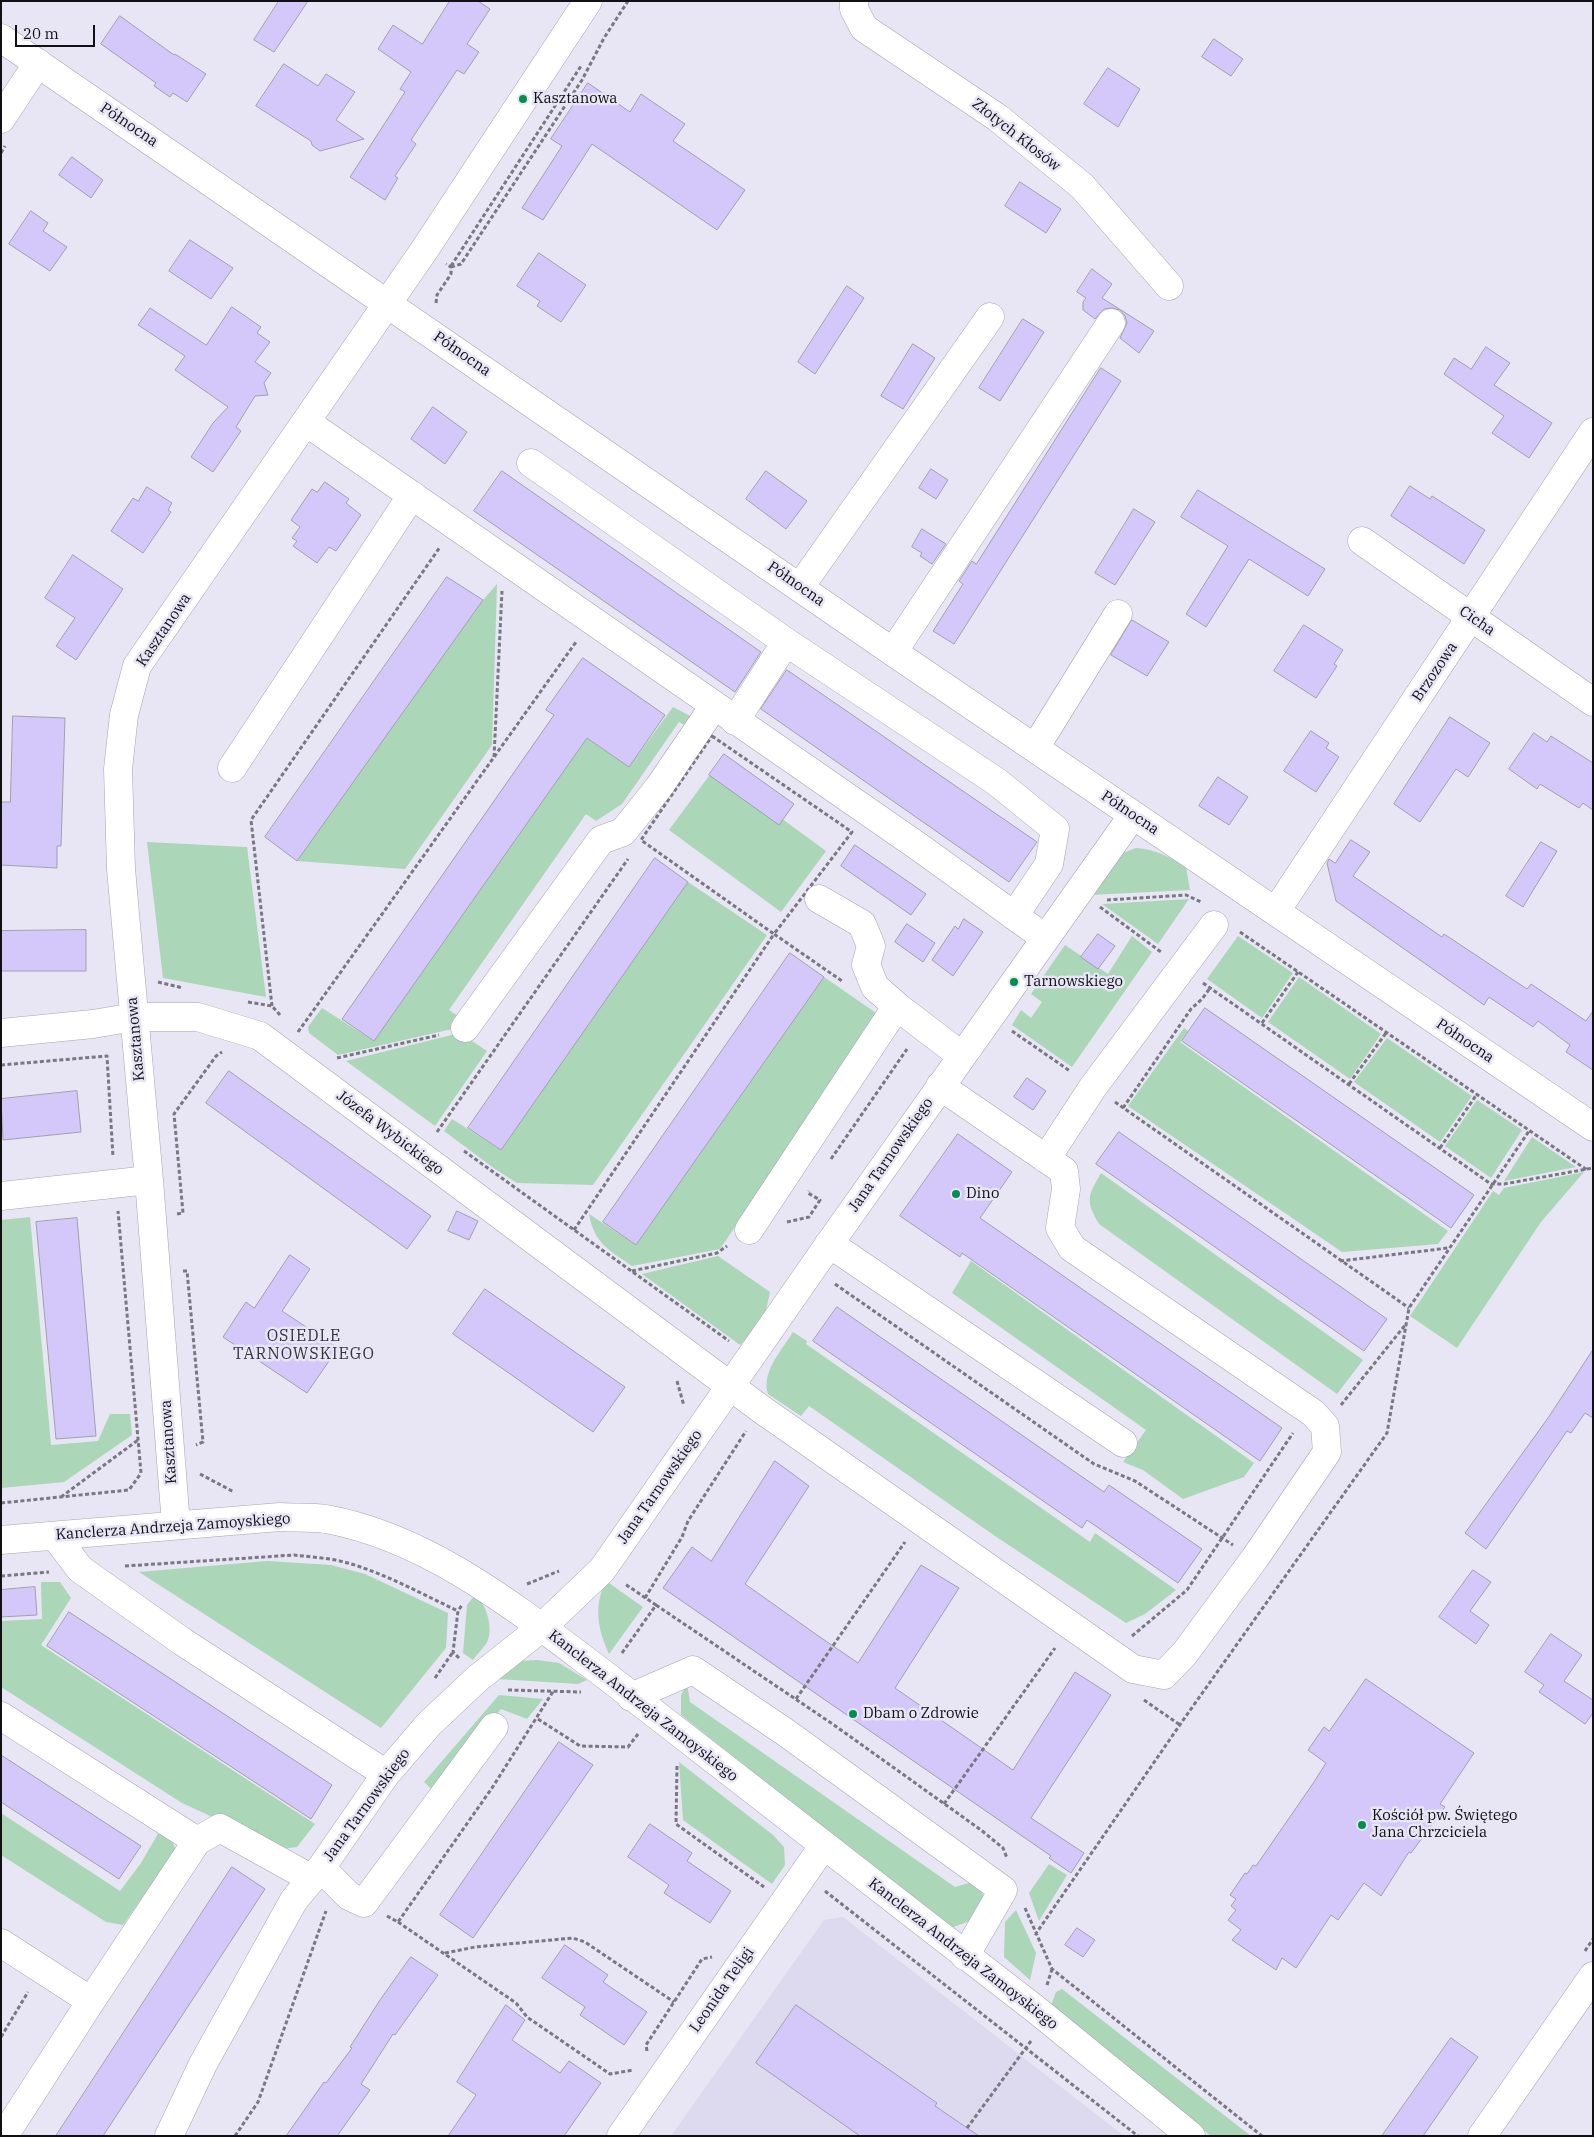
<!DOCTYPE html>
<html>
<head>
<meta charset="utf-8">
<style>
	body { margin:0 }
	#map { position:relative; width:1594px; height:2137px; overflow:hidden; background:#e8e5f4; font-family:"IBM Plex Serif",serif }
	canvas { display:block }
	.frame { position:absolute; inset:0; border:2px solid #111015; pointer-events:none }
	.scale { position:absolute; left:15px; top:25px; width:80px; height:22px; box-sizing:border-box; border:2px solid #111015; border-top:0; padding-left:6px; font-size:15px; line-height:18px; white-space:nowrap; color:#111015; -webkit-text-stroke:4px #e8e5f4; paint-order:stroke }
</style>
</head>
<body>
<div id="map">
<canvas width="1594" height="2137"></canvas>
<div class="frame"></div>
<div class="scale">20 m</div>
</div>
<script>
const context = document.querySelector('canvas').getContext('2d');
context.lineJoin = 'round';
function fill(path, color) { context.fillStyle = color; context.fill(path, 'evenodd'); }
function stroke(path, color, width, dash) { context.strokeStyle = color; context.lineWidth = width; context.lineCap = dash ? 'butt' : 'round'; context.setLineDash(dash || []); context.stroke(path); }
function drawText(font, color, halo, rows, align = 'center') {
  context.font = font + ' "IBM Plex Serif",serif'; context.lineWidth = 5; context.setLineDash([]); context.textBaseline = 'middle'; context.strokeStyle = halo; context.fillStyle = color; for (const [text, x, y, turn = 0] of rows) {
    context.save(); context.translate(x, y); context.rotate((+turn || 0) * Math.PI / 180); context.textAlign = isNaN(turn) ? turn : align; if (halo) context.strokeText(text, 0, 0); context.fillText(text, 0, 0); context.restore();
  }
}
fill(new Path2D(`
	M 843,1917 L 1124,2136 L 671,2136 L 824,1920 Z`), '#ddd9ef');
fill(new Path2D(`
	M 497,584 L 492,745 L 405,869 L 297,861 L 483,600 Z
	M 673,707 L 694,718 L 688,727 L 679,722 L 622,804 L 596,821 L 586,814 L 449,1010 L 466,1021 L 461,1027 L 338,1055 L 309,1033 L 308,1027 L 322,1008 L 374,1041 L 587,738 L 629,767 Z
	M 714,769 L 826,851 L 781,912 L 669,830 Z
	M 147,842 L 247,847 L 266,997 L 163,978 Z
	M 1136,848 C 1155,849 1169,857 1186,867 L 1190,890 L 1090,895 L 1118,855 Z
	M 688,882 L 767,935 L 593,1185 L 517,1183 L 495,1169 L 444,1131 L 452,1119 L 501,1150 Z
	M 1189,899 L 1158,944 L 1102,904 Z
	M 1132,936 L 1152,952 L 1072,1067 L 1012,1025 L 1021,1010 L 1031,1018 L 1042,1002 L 1031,994 L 1065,945 L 1108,974 Z
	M 1238,936 L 1293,973 L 1262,1018 L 1207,979 Z
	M 824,977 L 879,1015 L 720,1249 L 632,1266 C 609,1250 594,1243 589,1214 L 636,1245 Z
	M 1299,977 L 1381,1034 L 1350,1079 L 1268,1022 Z
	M 1184,1028 L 1188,1031 L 1180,1042 L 1448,1231 L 1438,1244 L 1342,1252 L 1128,1106 Z
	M 460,1033 L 487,1051 L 435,1126 L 346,1061 Z
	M 1387,1038 L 1472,1096 L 1440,1142 L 1354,1082 Z
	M 1477,1100 L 1522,1130 L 1491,1178 L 1445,1146 Z
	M 1532,1137 L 1576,1167 L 1504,1181 Z
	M 1584,1172 L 1541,1222 L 1457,1348 L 1410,1316 L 1493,1191 L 1499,1195 L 1504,1188 Z
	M 1101,1173 L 1363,1360 L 1337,1394 L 1099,1224 C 1085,1200 1088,1196 1101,1173 Z
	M 30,1217 L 51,1445 L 98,1441 L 110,1414 L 130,1414 L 132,1435 L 64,1482 L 1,1488 L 1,1220 Z
	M 718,1256 L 770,1292 L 764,1319 L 740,1345 L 642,1274 Z
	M 971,1261 L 1254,1463 L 1244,1477 L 1183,1499 L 1143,1470 L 1123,1462 L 1146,1430 L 952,1293 Z
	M 793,1332 L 807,1341 L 806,1344 L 1090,1542 L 1095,1533 L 1176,1590 L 1145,1614 L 1126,1623 L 995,1536 L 809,1406 L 801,1416 L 768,1394 C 761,1372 782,1350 793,1332 Z
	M 267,1561 L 331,1565 L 365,1574 L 448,1613 L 446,1648 L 381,1728 L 139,1572 Z
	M 606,1581 L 643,1607 L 609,1654 C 598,1629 593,1607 606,1581 Z
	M 41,1582 L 60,1582 L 71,1598 L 41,1645 L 315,1824 L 297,1847 L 282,1849 L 182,1803 L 1,1687 L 1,1621 L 42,1619 Z
	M 475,1595 C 486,1604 493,1626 488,1640 C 485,1647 477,1654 473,1660 L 463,1653 L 467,1605 Z
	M 538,1660 L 559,1663 L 587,1680 L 578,1684 L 497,1679 L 519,1661 Z
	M 687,1684 L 690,1702 L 955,1887 L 976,1881 C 995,1909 977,1921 949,1928 L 681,1715 L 681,1695 Z
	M 499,1695 L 543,1699 L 527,1719 L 501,1709 L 437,1794 L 424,1782 Z
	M 679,1762 L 773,1835 L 784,1847 L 785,1865 L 772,1884 L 683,1820 Z
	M 1,1813 L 120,1891 L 141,1863 L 159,1832 L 168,1833 L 176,1850 L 123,1925 L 106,1922 L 1,1855 Z
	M 1049,1864 L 1067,1875 L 1039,1921 L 1029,1893 Z
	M 1016,1910 L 1036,1953 L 1030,1980 L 1004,1957 L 1005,1922 Z
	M 1062,1989 L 1251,2136 L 1211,2136 L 1050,2008 L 1056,1992 Z`), '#acd6b8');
const building = new Path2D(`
	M 279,1 L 308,1 L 274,52 L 254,40 Z
	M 450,1 L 478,1 L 490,9 L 467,44 L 479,52 L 464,74 L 457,70 L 411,140 L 416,144 L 395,176 L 398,178 L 385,200 L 350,177 L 405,92 L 400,89 L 411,72 L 378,49 L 393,25 L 422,44 Z
	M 120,16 L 174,55 L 175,54 L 206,74 L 187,102 L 173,93 L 170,97 L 154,86 L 156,83 L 101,44 Z
	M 1214,39 L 1243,59 L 1231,76 L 1202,57 Z
	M 284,64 L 318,86 L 326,74 L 355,92 L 336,120 L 364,139 L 320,151 L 312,145 L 311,141 L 256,106 Z
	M 1108,68 L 1140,89 L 1118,127 L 1084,104 Z
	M 588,83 L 630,112 L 641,94 L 685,124 L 673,141 L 745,190 L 717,230 L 592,144 L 543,220 L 522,208 L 562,146 L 551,139 Z
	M 72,157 L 103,180 L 91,198 L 59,175 Z
	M 1020,182 L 1061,209 L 1046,233 L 1005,206 Z
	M 31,211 L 48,223 L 43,231 L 67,247 L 50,271 L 9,244 Z
	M 190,240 L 233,268 L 211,299 L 169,271 Z
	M 539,253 L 586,285 L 561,322 L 537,306 L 540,301 L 517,286 Z
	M 1092,269 L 1112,284 L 1102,298 L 1154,331 L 1139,353 L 1120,338 L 1127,323 L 1125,316 L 1120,310 L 1112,308 L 1104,309 L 1095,319 L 1083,310 L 1083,302 L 1086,298 L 1077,292 Z
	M 847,286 L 864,298 L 815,374 L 798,362 Z
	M 232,307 L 261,327 L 257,333 L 270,342 L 255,362 L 271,373 L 264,383 L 268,395 L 255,396 L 236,427 L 241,431 L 213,472 L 191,457 L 213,423 L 228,407 L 175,370 L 185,356 L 138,325 L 150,308 L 206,345 Z
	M 1023,319 L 1044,332 L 1000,401 L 979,388 Z
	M 913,344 L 935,358 L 903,409 L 881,396 Z
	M 1486,347 L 1510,363 L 1494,385 L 1552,423 L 1529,458 L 1492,433 L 1504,416 L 1444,374 L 1454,358 L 1471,369 Z
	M 1101,368 L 1121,381 L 954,644 L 933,631 L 963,584 L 959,581 L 972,561 L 976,564 Z
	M 433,407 L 467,432 L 445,464 L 411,439 Z
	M 931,469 L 948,480 L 936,499 L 919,488 Z
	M 502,471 L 761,652 L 735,692 L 474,511 Z
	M 766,471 L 807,501 L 786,529 L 746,499 Z
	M 325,482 L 349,499 L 346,503 L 361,515 L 336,551 L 329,547 L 317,563 L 293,546 L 297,541 L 292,538 L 300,527 L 291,520 L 312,489 L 317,492 Z
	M 1410,486 L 1430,499 L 1432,496 L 1485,530 L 1464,564 L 1391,516 Z
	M 147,487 L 172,503 L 168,510 L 171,512 L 143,553 L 111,531 L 133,498 L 138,501 Z
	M 1198,490 L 1325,569 L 1308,596 L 1249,559 L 1206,627 L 1186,614 L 1228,546 L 1181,517 Z
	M 1134,509 L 1155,522 L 1115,585 L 1095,573 Z
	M 922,529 L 946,544 L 932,564 L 920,556 L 922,553 L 912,547 Z
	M 73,555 L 123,589 L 76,660 L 56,646 L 75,618 L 45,598 Z
	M 447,577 L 483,600 L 297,861 L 265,837 Z
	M 1132,620 L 1169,642 L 1147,676 L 1111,655 Z
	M 1304,625 L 1343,650 L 1334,664 L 1337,666 L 1316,698 L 1274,671 Z
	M 583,658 L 665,715 L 629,767 L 587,738 L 374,1041 L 342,1019 L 554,715 L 546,710 Z
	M 787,670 L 1037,842 L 1009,882 L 761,709 Z
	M 13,716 L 65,718 L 61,846 L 57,846 L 57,868 L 1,865 L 1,802 L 10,802 Z
	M 1450,717 L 1490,743 L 1468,777 L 1456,769 L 1420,822 L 1394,804 Z
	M 1311,731 L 1329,743 L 1326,748 L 1339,757 L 1316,792 L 1284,771 Z
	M 1534,733 L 1547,742 L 1551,736 L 1593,763 L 1593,810 L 1583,803 L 1579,808 L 1540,784 L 1537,789 L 1509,769 Z
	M 724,754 L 794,804 L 779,825 L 709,775 Z
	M 1218,777 L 1248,797 L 1229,825 L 1199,806 Z
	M 1351,840 L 1370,852 L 1353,876 L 1442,937 L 1444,934 L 1527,989 L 1531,984 L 1586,1021 L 1593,1011 L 1593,1070 L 1566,1052 L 1570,1045 L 1538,1021 L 1533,1027 L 1489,997 L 1484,1005 L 1336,901 L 1327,863 L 1329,859 L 1335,863 Z
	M 1541,842 L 1557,851 L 1523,907 L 1506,896 Z
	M 855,845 L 926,894 L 911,915 L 841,866 Z
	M 655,858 L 688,882 L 501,1150 L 468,1128 Z
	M 964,919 L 983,932 L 953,976 L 932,960 L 955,926 L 958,929 Z
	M 907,924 L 935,943 L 923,962 L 895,942 Z
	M 86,930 L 86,971 L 1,971 L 1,931 Z
	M 1098,934 L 1115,946 L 1098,969 L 1081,957 Z
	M 790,953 L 824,977 L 636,1245 L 603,1222 Z
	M 1205,1008 L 1474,1195 L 1451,1228 L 1182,1041 Z
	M 229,1071 L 431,1216 L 407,1249 L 206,1103 Z
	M 1027,1078 L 1046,1091 L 1033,1110 L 1014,1097 Z
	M 77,1091 L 81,1132 L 3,1140 L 1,1099 Z
	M 1119,1132 L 1387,1319 L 1364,1351 L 1096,1164 Z
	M 958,1134 L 1012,1172 L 980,1218 L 1282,1428 L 1260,1461 L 962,1253 L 960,1257 L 900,1216 Z
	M 457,1211 L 478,1221 L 469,1240 L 448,1231 Z
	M 77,1218 L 96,1436 L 56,1439 L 36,1222 Z
	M 290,1255 L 310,1269 L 282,1311 L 338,1348 L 307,1393 L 223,1337 L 246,1302 L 254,1308 Z
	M 485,1289 L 625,1387 L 593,1432 L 453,1334 Z
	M 837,1307 L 1104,1492 L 1109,1485 L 1202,1549 L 1178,1583 L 1087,1520 L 1082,1528 L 813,1341 Z
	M 1593,1350 L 1593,1418 L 1585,1413 L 1571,1433 L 1567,1431 L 1486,1549 L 1465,1533 L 1548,1418 Z
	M 775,1461 L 809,1486 L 745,1584 L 817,1635 L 858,1663 L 921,1565 L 959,1588 L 895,1688 L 1013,1770 L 1075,1672 L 1111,1695 L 1031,1818 L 1084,1853 L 1071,1873 L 1049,1858 L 1051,1856 L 663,1588 L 692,1547 L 711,1561 Z
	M 1473,1570 L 1491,1582 L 1470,1611 L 1489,1625 L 1476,1644 L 1439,1617 Z
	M 35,1587 L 37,1615 L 1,1617 L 1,1590 Z
	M 69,1612 L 332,1785 L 311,1819 L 47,1646 Z
	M 1551,1634 L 1582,1655 L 1564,1681 L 1593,1700 L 1593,1713 L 1585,1724 L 1539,1692 L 1544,1685 L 1525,1672 Z
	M 1366,1679 L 1474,1753 L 1440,1804 L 1445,1807 L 1411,1853 L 1409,1852 L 1381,1896 L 1364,1883 L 1338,1920 L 1331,1915 L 1296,1968 L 1282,1958 L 1276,1970 L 1232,1940 L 1241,1930 L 1228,1920 L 1236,1910 L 1231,1906 L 1236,1899 L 1230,1895 L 1245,1873 L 1247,1874 L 1253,1865 L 1256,1866 L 1314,1782 L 1326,1763 L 1308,1750 L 1324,1727 L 1329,1731 Z
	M 559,1742 L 593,1765 L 473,1938 L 440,1915 Z
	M 1,1755 L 141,1846 L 119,1879 L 1,1802 Z
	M 650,1824 L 692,1853 L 687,1861 L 731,1891 L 710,1923 L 664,1893 L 669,1885 L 628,1857 Z
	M 232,1867 L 265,1889 L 103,2136 L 56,2136 Z
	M 1077,1928 L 1095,1940 L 1083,1957 L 1065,1945 Z
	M 565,1945 L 608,1975 L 603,1982 L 647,2012 L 624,2045 L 580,2015 L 585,2007 L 542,1978 Z
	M 411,1957 L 438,1975 L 395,2035 L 393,2034 L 361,2084 L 370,2090 L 337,2136 L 286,2136 L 324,2082 L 326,2083 L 352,2048 L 350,2047 L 380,2000 Z
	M 506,2005 L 525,2020 L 512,2040 L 560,2073 L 569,2061 L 601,2083 L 564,2136 L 448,2136 L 476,2095 L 457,2082 Z
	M 796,2005 L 937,2103 L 935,2106 L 979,2136 L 860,2136 L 756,2063 Z
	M 1451,2038 L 1478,2057 L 1423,2136 L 1382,2136 Z`);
fill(building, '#d3c8f9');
stroke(building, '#a29fad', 1);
const minor = new Path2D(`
	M 854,1 L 854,9 L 864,28 L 998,118 L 1082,186 L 1169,286
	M 1,38 L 893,652 L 1593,1127
	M 1,119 L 38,63
	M 306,422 L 919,847 L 1045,938
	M 531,463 L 786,642 L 735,721
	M 1362,541 L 1593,702
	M 800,587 L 990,317
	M 786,642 L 997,782 L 1055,829 L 1049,864 L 1014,916
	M 893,652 L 1111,323
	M 1035,748 L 1118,614
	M 232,768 L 412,495
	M 819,899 L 862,924 L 871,946 L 866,965 L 875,987 L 899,1008
	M 1276,911 L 1593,432
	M 465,1028 L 601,840 L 623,832 L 659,787 L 714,706
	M 1,1033 L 93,1024 L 134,1017 L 198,1017 L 260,1036 L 761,1409 L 1133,1669 L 1164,1675 L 1185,1653 L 1255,1558 L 1327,1452 L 1325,1426 L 1313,1413 L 1072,1248 L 1060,1228 L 1066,1189 L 1064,1171 L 940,1086
	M 1046,1159 L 1093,1087 L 1214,925
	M 1,1196 L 149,1180
	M 749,1230 L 889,1018 L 899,1008 L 962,1056
	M 828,1245 L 843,1253 L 1123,1443
	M 176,1525 L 149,1180 L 121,869 L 118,769 L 124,715 L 137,666 L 425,249 L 588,1
	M 55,1536 L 80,1569 L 183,1642 L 386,1774
	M 1,1540 L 280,1517 C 295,1518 311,1517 326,1519 C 431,1538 521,1612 605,1675 L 1039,2012 L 1191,2136
	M 631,1697 L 693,1670 L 785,1732 L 1003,1890 L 965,1956
	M 1,1716 L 197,1841
	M 321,1868 L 349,1896 L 364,1903 L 494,1727
	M 1,1943 L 91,2001 L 197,1841 L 220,1828 L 312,1879
	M 4,2136 L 91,2001
	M 169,2136 L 203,2064 L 294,1900 L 321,1868 L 386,1774 L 429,1724 L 478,1678 L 541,1628 L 602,1570 L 832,1240 L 1133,815
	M 621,2136 L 824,1845
	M 1482,2136 L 1593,1976`);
stroke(minor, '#a7a4b2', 29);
stroke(new Path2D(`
	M 1,153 L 5,146
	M 451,266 L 581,66
	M 451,267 L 461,264 L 582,80 L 604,38 L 628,1
	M 436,303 L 437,295 L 451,274 L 451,267 L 446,264
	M 712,736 L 852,832 L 774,934 L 641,840 Z
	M 494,757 L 502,591
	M 1107,900 L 1186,895 L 1201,902
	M 1100,907 L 1161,952
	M 1240,932 L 1587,1170
	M 158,982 L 183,988
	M 1203,983 L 1491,1184 L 1504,1184 L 1593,1168
	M 248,1002 L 272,1006 L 280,1015
	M 272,1006 L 251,820 L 440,547
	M 1262,1023 L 1298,972
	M 1012,1031 L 1070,1071
	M 298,1032 L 576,642
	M 337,1058 L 439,1035
	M 1,1065 L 107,1056 L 113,1157
	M 1349,1084 L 1386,1033
	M 1115,1102 L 1409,1308
	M 1123,1108 L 1191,1009 L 1202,999 L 1210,988
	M 437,1132 L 628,859
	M 1440,1148 L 1477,1094
	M 464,1151 L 729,1341
	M 831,1159 L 907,1049
	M 177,1214 L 183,1213 L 174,1114 L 216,1056 L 222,1052
	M 787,1222 L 809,1217 L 820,1200 L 808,1193 L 809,1191
	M 574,1230 L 774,934 L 842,981
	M 1340,1261 L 1448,1248
	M 183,1271 L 187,1271 L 203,1442 L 196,1445
	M 632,1271 L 717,1253 L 727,1246
	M 835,1284 L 1094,1464 L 1135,1481 L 1233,1545
	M 677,1381 L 684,1406
	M 1341,1405 L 1406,1324
	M 200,1474 L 234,1492
	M 61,1497 L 138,1440
	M 1,1503 L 129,1490 L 141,1473 L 118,1211
	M 125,1566 L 294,1555 C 311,1557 331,1558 348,1563 C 386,1574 422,1594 458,1611
	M 1,1576 L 49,1572
	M 527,1584 L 559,1571
	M 645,1598 L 682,1537 L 688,1521 L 746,1431
	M 656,1605 L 834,1725 L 981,1830 L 1003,1848 L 1007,1858
	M 1132,1636 L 1187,1590 L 1293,1433
	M 622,1653 L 656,1605 L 625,1584
	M 459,1658 L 453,1652 L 458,1611 L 462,1605
	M 435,1678 L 453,1652
	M 508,1690 L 581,1692
	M 796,1699 L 905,1542
	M 1144,1700 L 1180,1725
	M 538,1719 L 580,1746 L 628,1747 L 638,1734
	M 677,1766 L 676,1824 L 764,1887
	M 944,1804 L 1055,1648
	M 825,1891 L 1138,2136
	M 1025,1908 L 1052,1969 L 1262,2136
	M 387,1916 L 398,1922 L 492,1788 L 554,1690
	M 398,1922 L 516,2003 L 527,2017 L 610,2074 L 633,2070
	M 1035,1935 L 1186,1716 L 1387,1433 L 1409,1308 L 1529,1131
	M 1585,1951 L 1593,1939
	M 445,1953 L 475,1947 L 573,1938 L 585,1942 L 674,2002
	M 1047,1985 L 1052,1969
	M 1,2037 L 28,1992
	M 647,2051 L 646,2045 L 702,1959 L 712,1957
	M 967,2128 L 1031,2041
	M 235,2136 L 258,2102 L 326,1911`), '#797781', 3, [4, 2.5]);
stroke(minor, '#fff', 28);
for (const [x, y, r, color] of [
	[523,99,5,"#028e4c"],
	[1014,982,5,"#028e4c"],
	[956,1194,5,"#028e4c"],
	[853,1714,5,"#028e4c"],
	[1362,1825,5,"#028e4c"]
]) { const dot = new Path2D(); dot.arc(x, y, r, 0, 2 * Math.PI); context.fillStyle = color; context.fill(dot); stroke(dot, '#e8e5f4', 2); }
drawText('15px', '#111015', '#e8e5f4', [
	["Kasztanowa",533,99],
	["Tarnowskiego",1024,982],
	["Dino",966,1194],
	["Dbam o Zdrowie",863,1714],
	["Kościół pw. Świętego",1372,1816],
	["Jana Chrzciciela",1372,1833]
], 'left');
drawText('15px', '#111015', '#e8e5f4', [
	["Północna",129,125,34],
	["Złotych Kłosów",1016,135,38],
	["Północna",462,354,35],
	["Północna",796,584,35],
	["Cicha",1477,621,35],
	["Kasztanowa",164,630,-56],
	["Brzozowa",1435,672,-56],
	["Północna",1130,813,34],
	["Kasztanowa",136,1039,-95],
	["Północna",1465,1041,34],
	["Józefa Wybickiego",390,1133,37],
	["Jana Tarnowskiego",891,1155,-55],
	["Kasztanowa",169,1442,-94],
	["Jana Tarnowskiego",660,1487,-55],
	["Kanclerza Andrzeja Zamoyskiego",173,1527,-4],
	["Kanclerza Andrzeja Zamoyskiego",643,1706,38],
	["Jana Tarnowskiego",367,1805,-54],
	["Kanclerza Andrzeja Zamoyskiego",963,1954,38],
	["Leonida Teligi",722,1990,-55]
]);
context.letterSpacing = '1px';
drawText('16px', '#36343f', '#e8e5f4', [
	["OSIEDLE",304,1336],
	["TARNOWSKIEGO",304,1354]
]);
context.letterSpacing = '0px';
</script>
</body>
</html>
